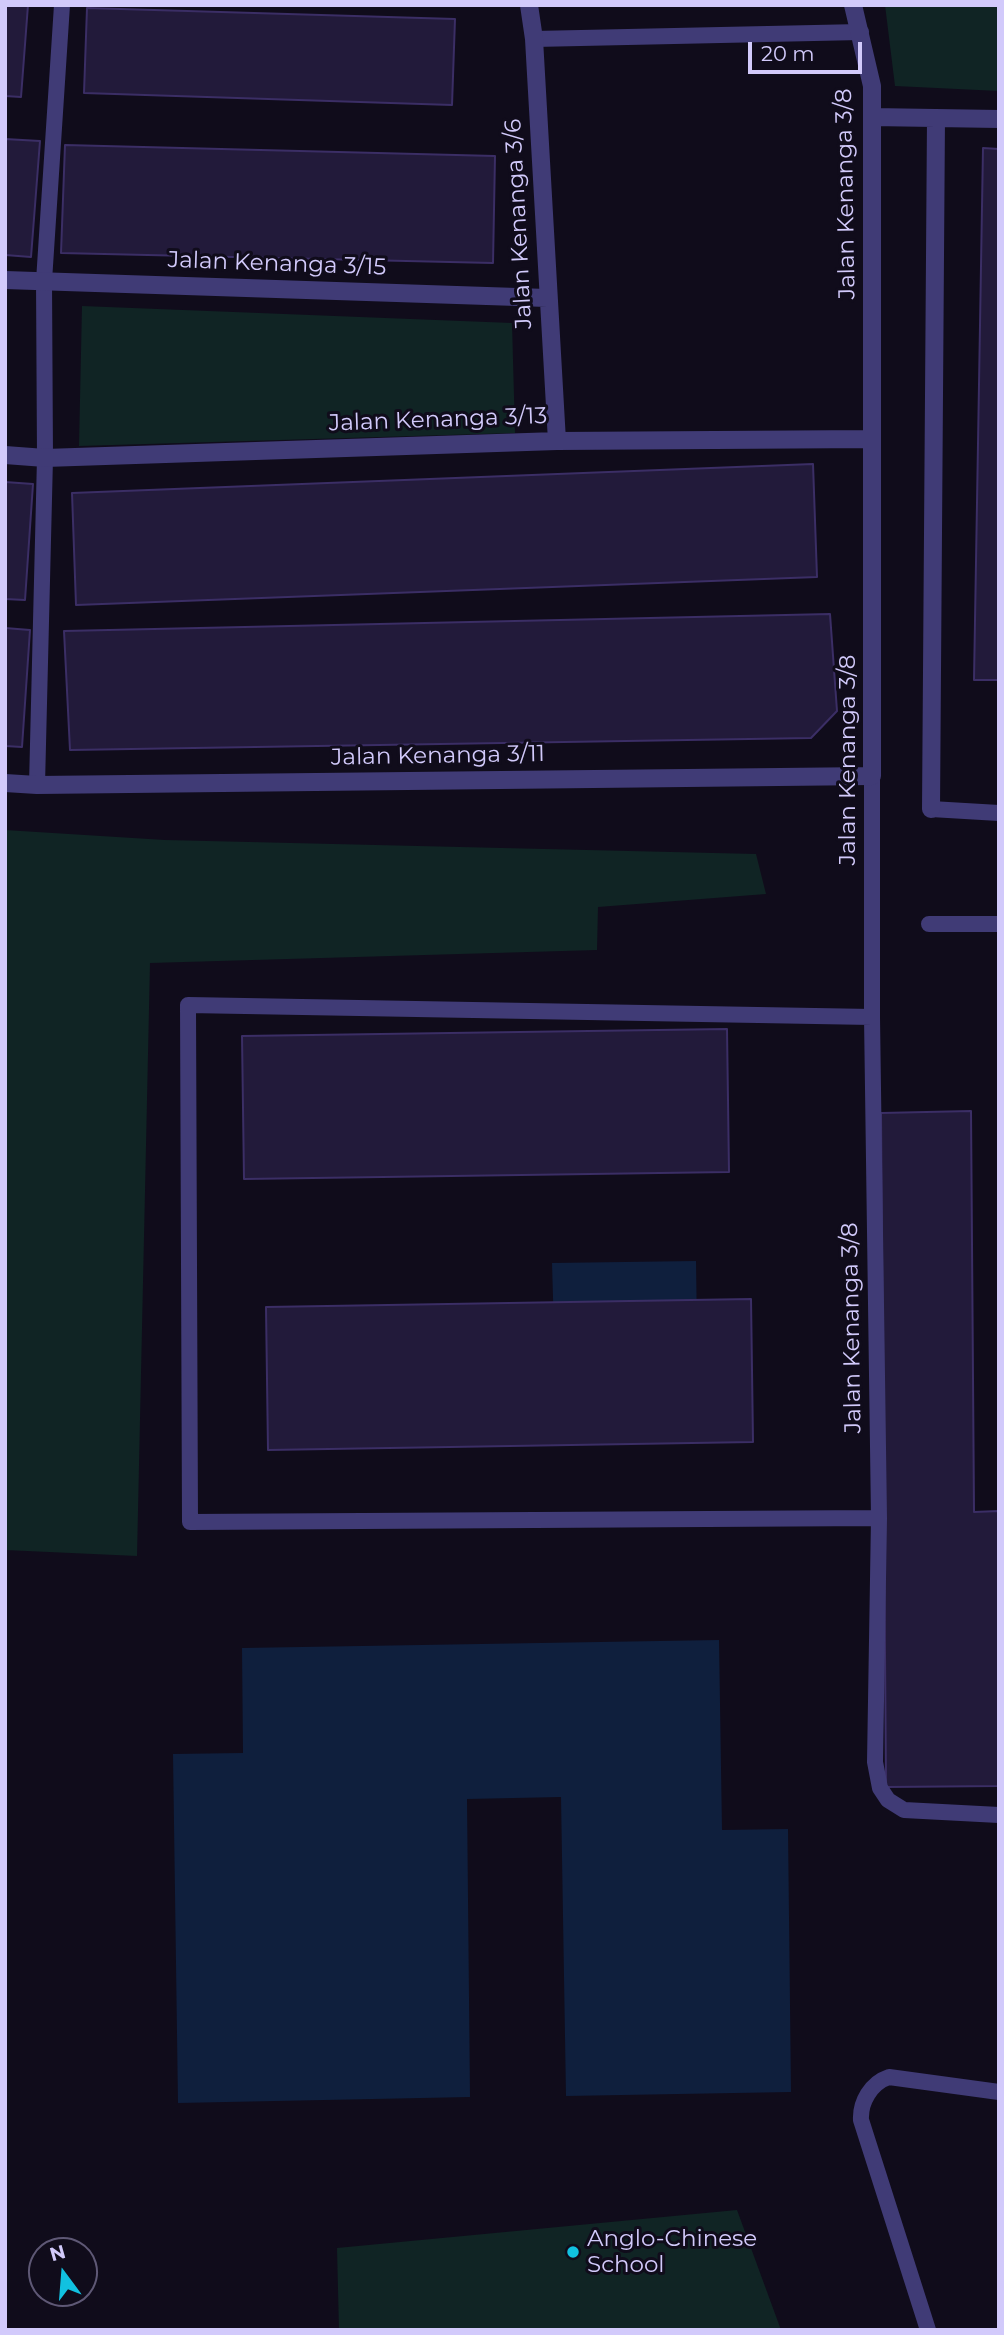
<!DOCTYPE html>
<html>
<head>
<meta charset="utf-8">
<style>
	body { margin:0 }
	#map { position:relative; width:1004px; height:2335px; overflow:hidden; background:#100c1b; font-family:Montserrat,sans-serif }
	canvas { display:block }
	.frame { position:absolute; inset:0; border:7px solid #d2cafb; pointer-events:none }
	.north { position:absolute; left:28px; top:2237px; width:70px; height:70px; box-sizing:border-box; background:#100c1b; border:2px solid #5e5875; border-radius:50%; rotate:344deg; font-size:19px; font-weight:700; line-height:28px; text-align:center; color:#d2cafb }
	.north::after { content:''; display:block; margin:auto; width:24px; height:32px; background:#11c1e0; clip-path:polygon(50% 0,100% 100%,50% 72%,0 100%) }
	.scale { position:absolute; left:748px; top:42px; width:114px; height:32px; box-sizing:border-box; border:4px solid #d2cafb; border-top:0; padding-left:9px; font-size:21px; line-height:24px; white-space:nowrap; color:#d2cafb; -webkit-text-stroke:5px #100c1b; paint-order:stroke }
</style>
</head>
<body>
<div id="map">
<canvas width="1004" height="2335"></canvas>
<div class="frame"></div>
<div class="north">N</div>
<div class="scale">20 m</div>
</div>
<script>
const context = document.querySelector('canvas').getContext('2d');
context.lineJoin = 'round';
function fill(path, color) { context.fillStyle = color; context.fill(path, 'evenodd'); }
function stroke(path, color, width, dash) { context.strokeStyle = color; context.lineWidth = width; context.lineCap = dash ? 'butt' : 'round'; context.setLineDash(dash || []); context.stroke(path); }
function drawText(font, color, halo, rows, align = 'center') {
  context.font = font + ' Montserrat,sans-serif'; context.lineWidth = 6; context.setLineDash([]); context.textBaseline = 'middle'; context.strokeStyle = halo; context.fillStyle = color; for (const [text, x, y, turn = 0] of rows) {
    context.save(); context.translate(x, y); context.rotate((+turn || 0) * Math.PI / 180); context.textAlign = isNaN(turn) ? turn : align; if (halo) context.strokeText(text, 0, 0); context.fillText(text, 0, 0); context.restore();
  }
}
fill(new Path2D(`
	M 885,5 L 999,5 L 999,91 L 895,86 Z
	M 82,306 L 512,323 L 515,433 L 79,446 Z
	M 5,830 L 165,840 L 756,854 L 766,894 L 598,907 L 597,950 L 150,963 L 137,1556 L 5,1550 Z
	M 737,2210 L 781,2330 L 339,2330 L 337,2248 Z`), '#102424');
fill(new Path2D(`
	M 696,1261 L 697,1329 L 554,1332 L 552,1263 Z
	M 719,1640 L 722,1830 L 788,1829 L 791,2092 L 566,2096 L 561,1797 L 467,1799 L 470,2097 L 178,2103 L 173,1754 L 243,1753 L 242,1648 Z`), '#0f1f3d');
const building = new Path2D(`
	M 5,5 L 28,5 L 21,97 L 5,96 Z
	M 87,8 L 455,19 L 452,105 L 84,93 Z
	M 5,139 L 40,141 L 31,257 L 5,255 Z
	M 65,145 L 495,156 L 493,263 L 61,253 Z
	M 983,148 L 999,149 L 999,680 L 974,680 Z
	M 813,464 L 817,577 L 76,605 L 72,493 Z
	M 5,482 L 33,484 L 25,600 L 5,599 Z
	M 830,614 L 837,711 L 811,738 L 70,750 L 64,631 Z
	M 5,628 L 30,630 L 22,747 L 5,746 Z
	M 727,1029 L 729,1172 L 244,1179 L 242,1036 Z
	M 971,1111 L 974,1512 L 999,1511 L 999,1786 L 886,1787 L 881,1113 Z
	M 751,1299 L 753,1442 L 268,1450 L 266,1307 Z`);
fill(building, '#221a3a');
stroke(building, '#3b2e65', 2);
stroke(new Path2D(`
	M 534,39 L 861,32
	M 872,776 L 872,1017 L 879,1518 L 875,1762 L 880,1788 L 888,1800 L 904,1810 L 999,1815
	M 37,785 L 45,458 L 44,281 L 62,5
	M 931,809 L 999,813
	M 929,924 L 999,924
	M 872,1017 L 188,1005 L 190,1522 L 879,1518
	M 928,2330 L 861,2120 C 860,2102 871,2083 889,2077 L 999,2092`), '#403b76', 16);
stroke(new Path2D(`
	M 529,5 L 534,39 L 557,441
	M 872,117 L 999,119
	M 5,280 L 547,298
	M 5,455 L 45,458 L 557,441 L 872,439
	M 5,783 L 37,785 L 872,776 L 872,86 L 853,5
	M 931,809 L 936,118`), '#403b76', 18);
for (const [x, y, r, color] of [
	[573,2252,7,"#11c1e0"]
]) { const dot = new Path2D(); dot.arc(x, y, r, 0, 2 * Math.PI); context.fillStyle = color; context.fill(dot); stroke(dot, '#100c1b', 2.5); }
drawText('23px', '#d2cafb', '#100c1b', [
	["Jalan Kenanga 3/8",846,194,-91],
	["Jalan Kenanga 3/6",519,224,-93],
	["Jalan Kenanga 3/15",277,264,2],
	["Jalan Kenanga 3/13",438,420,-2],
	["Jalan Kenanga 3/11",438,756,-1],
	["Jalan Kenanga 3/8",848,760,-90],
	["Jalan Kenanga 3/8",852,1328,-91]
]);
drawText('23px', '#d2cafb', '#100c1b', [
	["Anglo-Chinese",587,2239],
	["School",587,2265]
], 'left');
</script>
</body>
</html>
